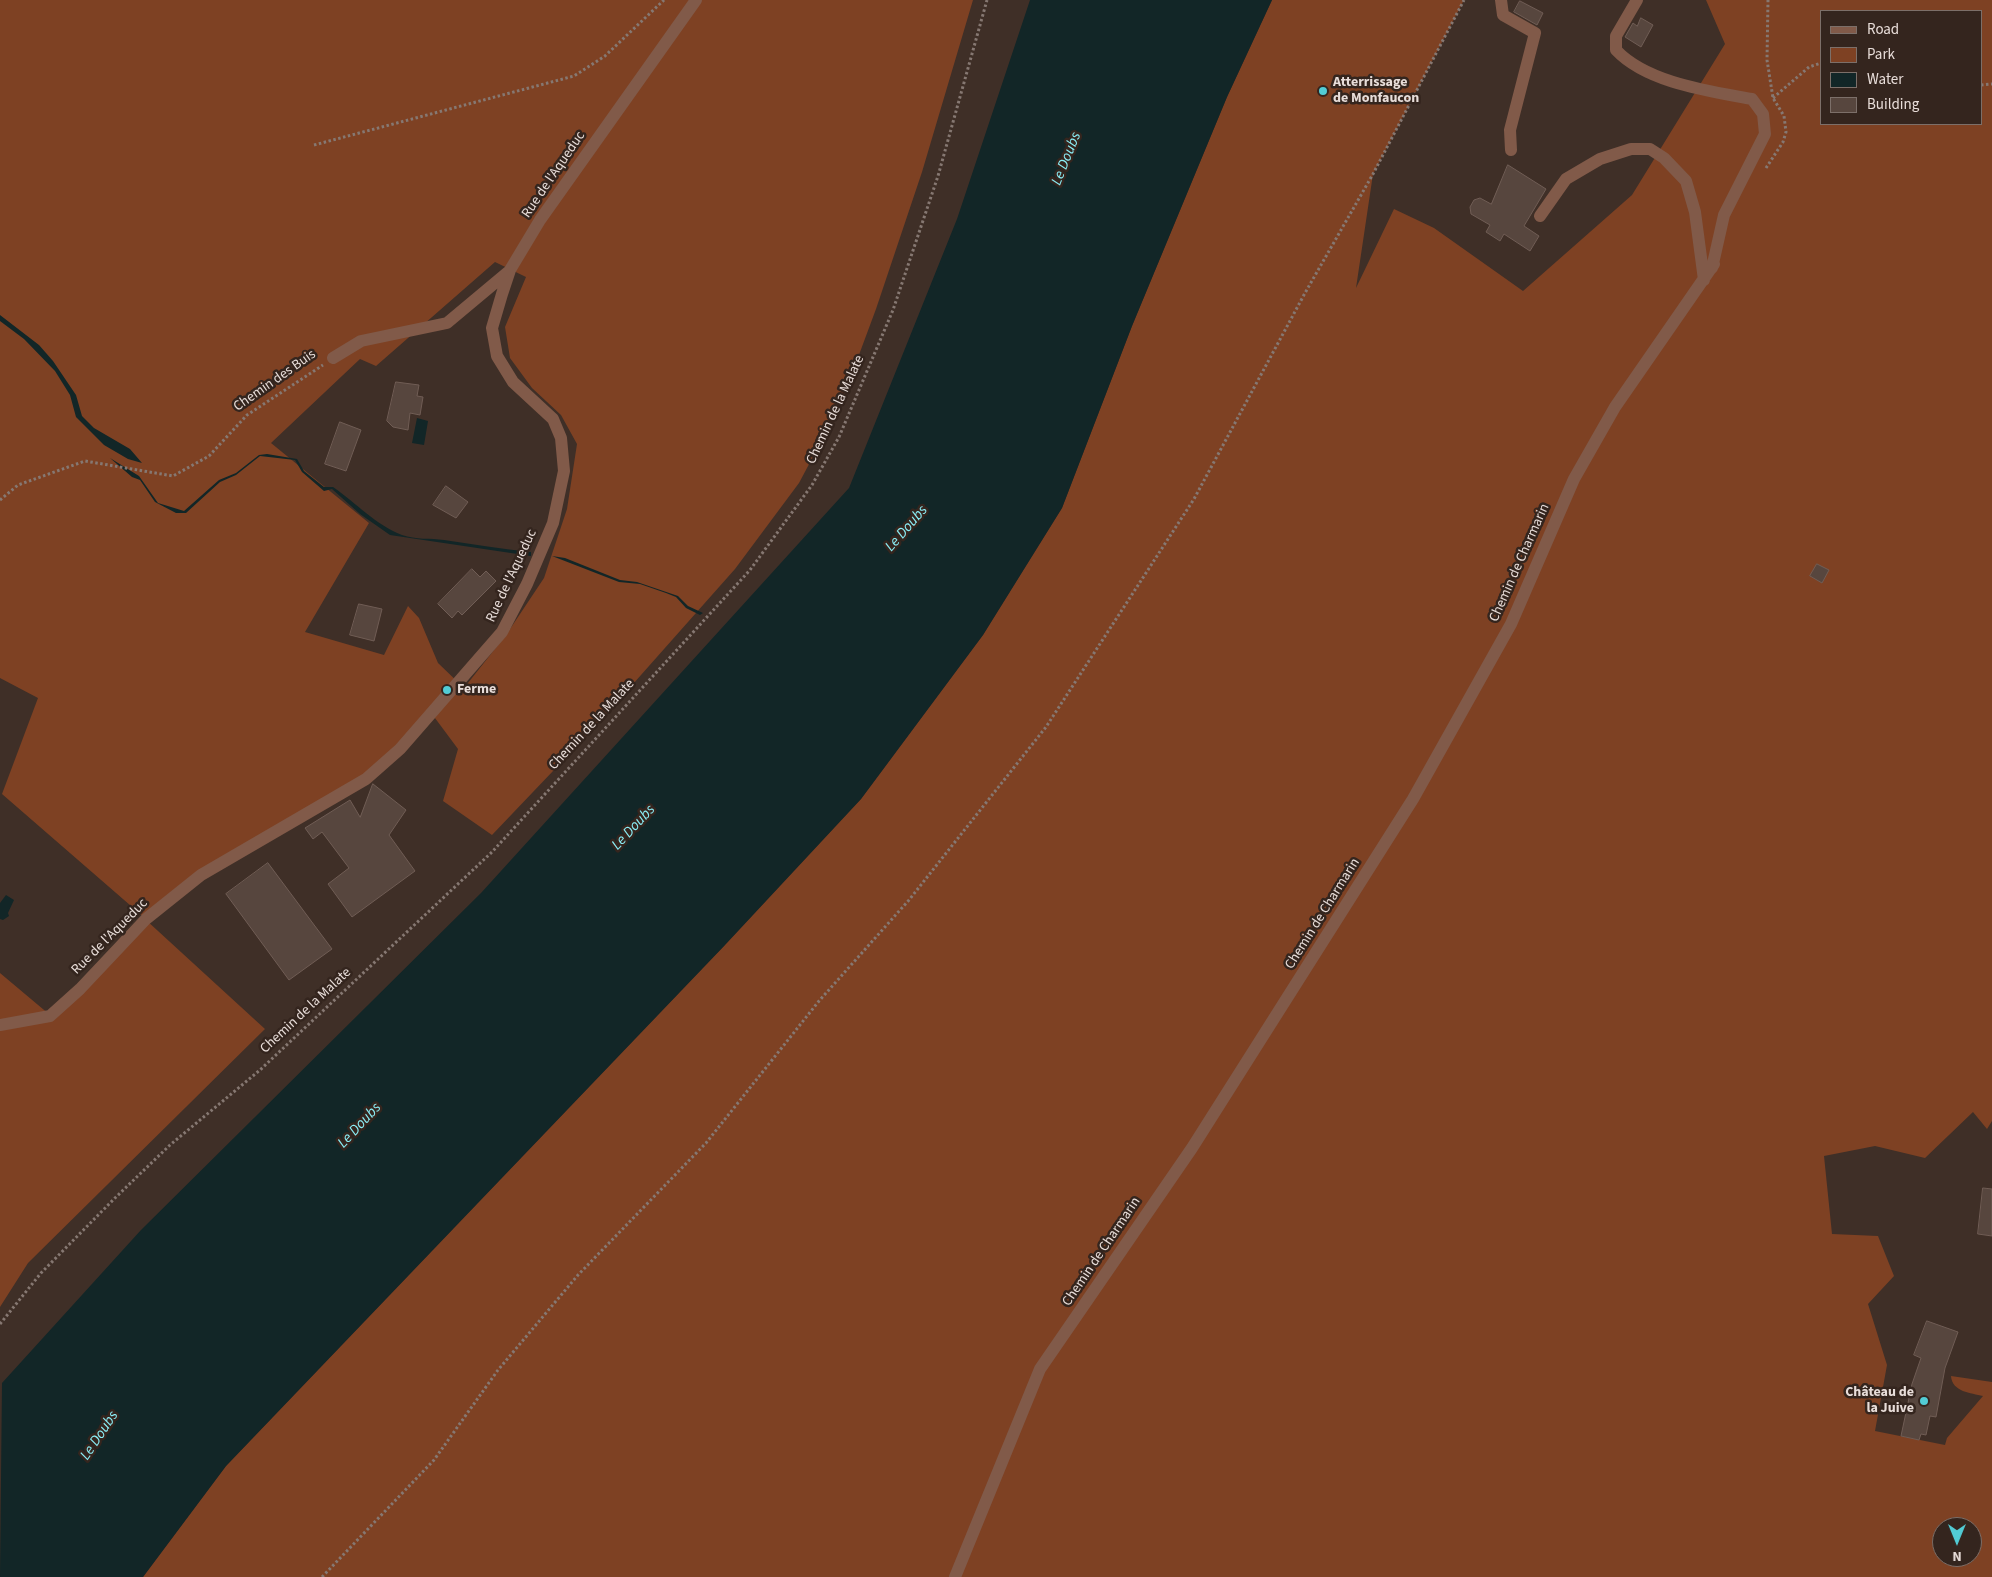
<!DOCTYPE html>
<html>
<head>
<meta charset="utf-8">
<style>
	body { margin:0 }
	#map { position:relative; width:1992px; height:1577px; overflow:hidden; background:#3f2f27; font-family:"Source Sans 3",sans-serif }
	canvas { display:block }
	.legend { position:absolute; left:1820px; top:10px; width:162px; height:115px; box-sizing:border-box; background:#34251e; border:1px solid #7c6f69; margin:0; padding:6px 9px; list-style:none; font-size:15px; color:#e8ddd9 }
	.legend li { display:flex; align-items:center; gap:10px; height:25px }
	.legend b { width:25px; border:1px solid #7c6f69 }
	.north { position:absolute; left:1932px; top:1517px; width:50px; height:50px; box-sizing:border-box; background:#34251e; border:1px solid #7c6f69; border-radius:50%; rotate:180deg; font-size:14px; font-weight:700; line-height:20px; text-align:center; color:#e8ddd9 }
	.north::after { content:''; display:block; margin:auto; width:18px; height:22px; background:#52ccd5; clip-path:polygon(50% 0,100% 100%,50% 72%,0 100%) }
</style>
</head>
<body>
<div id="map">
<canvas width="1992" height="1577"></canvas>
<ul class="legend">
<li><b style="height:6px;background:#815a49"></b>Road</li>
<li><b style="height:14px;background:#7e4123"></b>Park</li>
<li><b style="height:14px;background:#122627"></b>Water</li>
<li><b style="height:14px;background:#57463e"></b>Building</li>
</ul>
<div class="north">N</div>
</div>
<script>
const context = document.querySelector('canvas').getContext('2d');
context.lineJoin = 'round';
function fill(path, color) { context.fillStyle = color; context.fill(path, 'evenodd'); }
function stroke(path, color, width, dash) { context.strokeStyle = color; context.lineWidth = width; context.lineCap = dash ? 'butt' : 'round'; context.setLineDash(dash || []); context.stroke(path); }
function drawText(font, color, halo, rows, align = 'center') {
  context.font = font + ' "Source Sans 3",sans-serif'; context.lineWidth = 5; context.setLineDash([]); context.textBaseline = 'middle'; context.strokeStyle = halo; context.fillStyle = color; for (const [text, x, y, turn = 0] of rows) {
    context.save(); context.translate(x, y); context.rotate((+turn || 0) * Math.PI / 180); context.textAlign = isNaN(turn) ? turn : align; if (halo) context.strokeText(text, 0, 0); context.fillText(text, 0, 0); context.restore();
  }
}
fill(new Path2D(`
	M 0,0 L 973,0 L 922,172 L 876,309 L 840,406 L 799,483 L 735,569 L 594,728 L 492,835 L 443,801 L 458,749 L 432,714 L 366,779 L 201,875 L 146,920 L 265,1029 L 28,1263 L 0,1307 L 0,973 L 50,1015 L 146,919 L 2,794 L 38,698 L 0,678 ZM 495,262 L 526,277 L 505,327 L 510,358 L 532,388 L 561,415 L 577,444 L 567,509 L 544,578 L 506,635 L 464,688 L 438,663 L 419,618 L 408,606 L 384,655 L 305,632 L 369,523 L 271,443 L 360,359 L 376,366 Z
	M 1272,0 L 1464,0 L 1373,174 L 1356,288 L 1394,209 L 1434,228 L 1523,291 L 1632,195 L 1725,44 L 1706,0 L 1992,0 L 1992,1121 L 1987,1129 L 1973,1112 L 1925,1158 L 1875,1146 L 1824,1156 L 1832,1234 L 1878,1236 L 1894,1276 L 1868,1304 L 1887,1365 L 1875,1431 L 1945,1445 L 1947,1438 L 1983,1396 C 1971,1393 1952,1392 1951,1376 L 1992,1382 L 1992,1577 L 143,1577 L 226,1466 L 724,946 L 861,799 L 983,635 L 1062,508 L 1132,326 L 1227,97 ZM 1821,11 L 1981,11 L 1981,124 L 1821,124 ZM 1942,1527 L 1972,1527 L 1972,1557 L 1942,1557 Z`), '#7e4123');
fill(new Path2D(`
	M 1030,0 L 1272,0 L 1227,97 L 1132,326 L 1062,508 L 983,635 L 861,799 L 724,946 L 226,1466 L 143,1577 L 0,1577 L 2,1383 L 141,1230 L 481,893 L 849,488 L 957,219 Z
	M 0,315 L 39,345 L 53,361 L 76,395 L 82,416 L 94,428 L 130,449 L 142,463 L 128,459 L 104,445 L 76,417 L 70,395 L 55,371 L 24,339 L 0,321 Z
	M 417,418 L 428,421 L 424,445 L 412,443 Z
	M 267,454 L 297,459 L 304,471 L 324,487 L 333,487 C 356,503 376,525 402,535 C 416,540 430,538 444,540 C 473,544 502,549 531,552 L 531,556 L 390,535 L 360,514 L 332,489 L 324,491 L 302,472 L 295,460 L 260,456 L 236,475 L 220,482 L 186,513 L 176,513 L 155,502 L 140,480 L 132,477 L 110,458 L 139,476 L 158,503 L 184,511 L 219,480 L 236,473 L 259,455 Z
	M 552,556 L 565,558 L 620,580 L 637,582 L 678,596 L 688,606 L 703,613 L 700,615 L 686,608 L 676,597 L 666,593 L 640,584 L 619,582 Z
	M 6,895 L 14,900 L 8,913 L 9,916 L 3,920 L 0,919 L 0,903 Z`), '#122627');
const building = new Path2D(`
	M 1520,1 L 1543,13 L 1537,25 L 1514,12 Z
	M 1641,18 L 1653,25 L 1641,47 L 1625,37 L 1633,23 L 1637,26 Z
	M 1508,165 L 1546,189 L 1524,226 L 1539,236 L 1530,251 L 1504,234 L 1500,241 L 1486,232 L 1490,225 L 1471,214 L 1470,207 L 1474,200 L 1480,198 L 1491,204 Z
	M 396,382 L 419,385 L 417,396 L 423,397 L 420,415 L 410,413 L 408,430 L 393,427 L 387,421 Z
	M 340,422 L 361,430 L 346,471 L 325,464 Z
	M 446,486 L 468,502 L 456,518 L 433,505 Z
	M 1817,564 L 1829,570 L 1822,583 L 1810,576 Z
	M 472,569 L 480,577 L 486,571 L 496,581 L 462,615 L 458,611 L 452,618 L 438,604 Z
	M 359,604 L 382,609 L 374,641 L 350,635 Z
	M 373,784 L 406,810 L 389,835 L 415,871 L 352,917 L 328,884 L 349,868 L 322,832 L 313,839 L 305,828 L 350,800 L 360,817 Z
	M 268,863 L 332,949 L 289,980 L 226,894 Z
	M 1983,1188 L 1992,1189 L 1992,1236 L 1978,1234 Z
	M 1927,1321 L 1958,1332 L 1945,1368 L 1936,1417 L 1930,1416 L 1926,1435 L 1921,1434 L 1919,1440 L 1901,1436 L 1912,1384 L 1921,1358 L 1914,1355 Z`);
fill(building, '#57463e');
stroke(building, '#705d55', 1);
stroke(new Path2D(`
	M 1981,85 L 1992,84
	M 1773,98 L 1809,67 L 1821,63
	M 314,145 L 574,76 L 605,56 L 664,0
	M 1766,168 L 1783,142 L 1786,132 L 1784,116 L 1773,98 L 1767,60 L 1768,0
	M 0,500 L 18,485 L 85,461 L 173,476 L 209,456 L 247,415 L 323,365
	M 0,1324 L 41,1273 L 115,1198 L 170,1145 L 260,1070 L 492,852 L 750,570 L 812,485 L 839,437 L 893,310 L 938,176 L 987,0
	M 322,1577 L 434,1460 L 498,1370 L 578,1275 L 706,1143 L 819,1001 L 909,900 L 1046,727 L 1194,499 L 1305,293 L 1373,174 L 1464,0`), '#867872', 3, [2.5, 2.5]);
stroke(new Path2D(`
	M 1501,0 L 1503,15 L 1535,33 L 1510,130 L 1511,150
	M 1637,0 L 1616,36 L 1616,50 C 1647,83 1709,91 1752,99 L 1763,114 L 1765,134 L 1724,215 L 1712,268
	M 1540,216 L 1566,179 L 1600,159 L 1631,149 L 1650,149 L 1664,158 L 1686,181 L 1695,212 L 1704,280
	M 333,358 L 361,341 L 447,323 L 508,272
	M 0,1025 L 50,1016 L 80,989 L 146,919 L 201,875 L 366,779 L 400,749 L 502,632 L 527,584 L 553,523 L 564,471 L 561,438 L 553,419 L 513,382 L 497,356 L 492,328 L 502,294 L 510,270 L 540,220 L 696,0
	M 955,1577 L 1040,1369 L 1192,1148 L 1413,799 L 1511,624 L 1574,479 L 1615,407 L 1714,264`), '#815a49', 12);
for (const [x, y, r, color] of [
	[1323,91,5,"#52ccd5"],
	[447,690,5,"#52ccd5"],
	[1924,1401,5,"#52ccd5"]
]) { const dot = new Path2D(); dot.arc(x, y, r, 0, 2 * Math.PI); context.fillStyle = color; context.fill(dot); stroke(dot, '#34251e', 2); }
drawText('bold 14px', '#e8ddd9', '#34251e', [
	["Atterrissage",1333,83],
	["de Monfaucon",1333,99],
	["Ferme",457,690],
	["Château de",1914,1393,"right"],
	["la Juive",1914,1409,"right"]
], 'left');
drawText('14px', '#e8ddd9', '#34251e', [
	["Rue de l'Aqueduc",554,175,-56],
	["Chemin des Buis",275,381,-35],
	["Chemin de la Malate",836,410,-65],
	["Chemin de Charmarin",1520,563,-66],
	["Rue de l'Aqueduc",512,576,-65],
	["Chemin de la Malate",592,725,-47],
	["Chemin de Charmarin",1323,914,-58],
	["Rue de l'Aqueduc",110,937,-45],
	["Chemin de la Malate",306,1011,-43],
	["Chemin de Charmarin",1102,1252,-56]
]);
drawText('italic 15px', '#8beff7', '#34251e', [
	["Le Doubs",1067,159,-68],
	["Le Doubs",907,529,-49],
	["Le Doubs",634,828,-47],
	["Le Doubs",360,1126,-47],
	["Le Doubs",100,1436,-56]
]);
</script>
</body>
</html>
